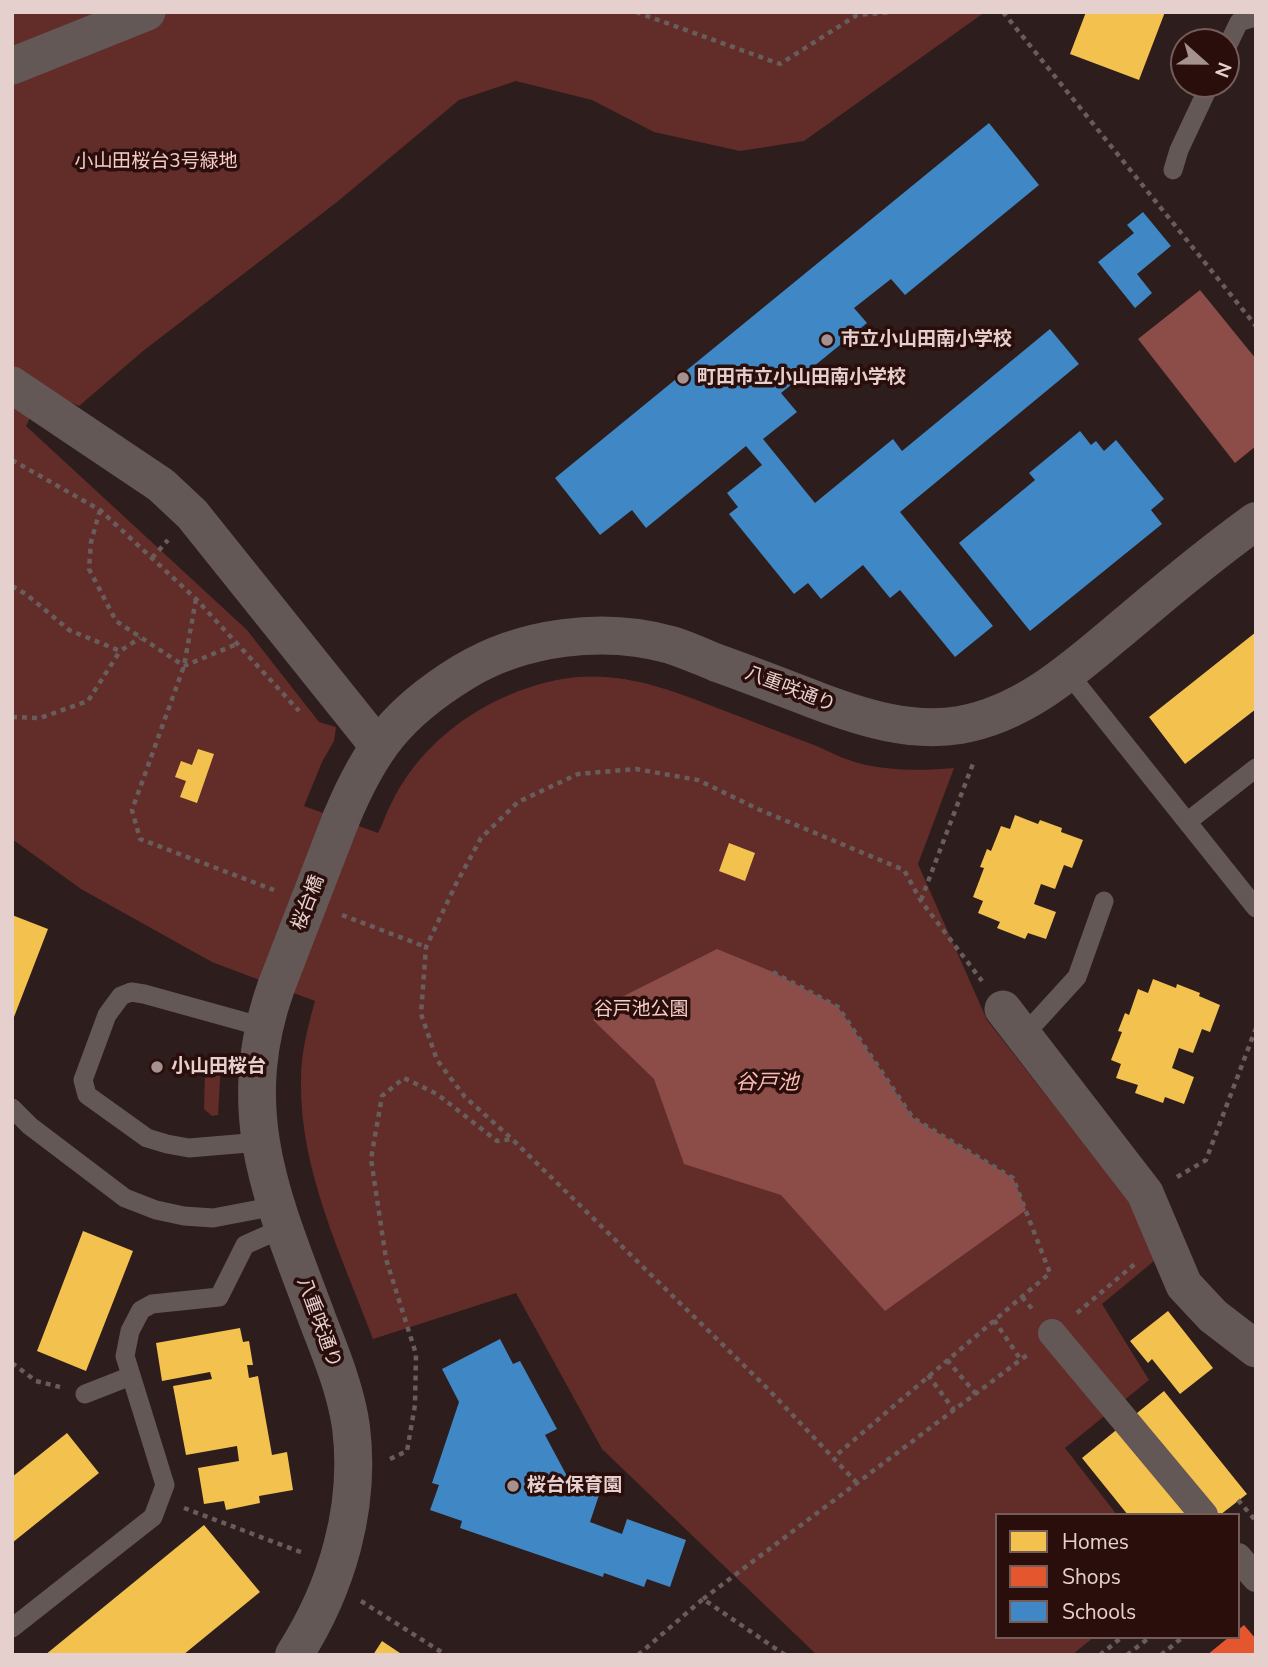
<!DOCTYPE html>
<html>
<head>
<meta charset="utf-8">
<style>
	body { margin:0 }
	#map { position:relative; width:1268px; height:1667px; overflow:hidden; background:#2d1d1c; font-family:"Nunito Sans",sans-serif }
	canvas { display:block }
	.frame { position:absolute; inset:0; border:14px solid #e6d0ce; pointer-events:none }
	.legend { position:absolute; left:995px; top:1513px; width:245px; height:126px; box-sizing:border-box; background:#2a0e0b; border:2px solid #755c59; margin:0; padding:9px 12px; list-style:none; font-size:21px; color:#e6d0ce }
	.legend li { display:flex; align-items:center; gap:14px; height:35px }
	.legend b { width:35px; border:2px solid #755c59 }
	.north { position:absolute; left:1170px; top:28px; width:70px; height:70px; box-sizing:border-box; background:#2a0e0b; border:2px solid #755c59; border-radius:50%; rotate:111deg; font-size:19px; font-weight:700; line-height:28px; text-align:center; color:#e6d0ce }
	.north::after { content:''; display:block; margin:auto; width:24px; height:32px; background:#a59190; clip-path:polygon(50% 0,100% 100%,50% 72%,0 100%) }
</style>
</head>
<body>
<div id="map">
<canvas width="1268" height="1667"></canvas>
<div class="frame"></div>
<ul class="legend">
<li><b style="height:19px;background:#f2c14e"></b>Homes</li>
<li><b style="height:19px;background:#e4572e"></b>Shops</li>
<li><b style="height:19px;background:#3f88c5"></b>Schools</li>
</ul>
<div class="north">N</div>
</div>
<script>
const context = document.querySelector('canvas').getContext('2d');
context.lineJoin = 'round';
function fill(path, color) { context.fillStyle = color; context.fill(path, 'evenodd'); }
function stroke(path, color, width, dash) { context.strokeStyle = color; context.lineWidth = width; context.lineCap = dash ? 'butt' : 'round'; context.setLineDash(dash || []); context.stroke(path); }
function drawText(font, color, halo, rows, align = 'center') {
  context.font = font + ' "Nunito Sans","Noto Sans JP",sans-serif'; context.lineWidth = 7; context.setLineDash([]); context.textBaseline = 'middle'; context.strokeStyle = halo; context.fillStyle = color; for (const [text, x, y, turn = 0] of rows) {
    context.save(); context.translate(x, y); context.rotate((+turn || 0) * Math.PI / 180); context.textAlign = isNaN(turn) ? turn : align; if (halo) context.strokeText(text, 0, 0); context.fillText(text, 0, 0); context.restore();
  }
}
fill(new Path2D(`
	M 12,12 L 985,12 L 804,141 L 740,151 L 654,132 L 592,100 L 516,81 L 459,100 L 337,202 L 143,351 L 79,406 L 44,391 L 26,426 L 247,630 L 319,722 L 336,727 L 334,741 L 322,762 L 304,806 L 378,833 C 383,824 386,813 391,804 C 416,751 465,711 519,691 C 594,662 649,681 720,709 C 751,721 782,733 814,745 C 828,751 843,759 858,763 C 889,771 923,771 954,768 L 918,864 L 987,1020 L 1135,1209 L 1154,1261 L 1102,1304 L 1149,1380 L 1065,1448 L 1117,1515 L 997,1515 L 997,1637 L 1094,1637 L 1072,1655 L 817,1655 L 602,1449 L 516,1293 L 373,1339 C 342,1256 299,1170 301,1079 C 301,1053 308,1026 315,1001 L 212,962 L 81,889 L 12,839 Z
	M 221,1062 L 218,1115 L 212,1116 L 204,1109 L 205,1071 L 211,1064 Z`), '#622d29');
fill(new Path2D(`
	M 1200,290 L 1256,359 L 1256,446 L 1235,463 L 1138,339 Z
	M 717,949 L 773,972 L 838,1007 L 913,1118 L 1013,1178 L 1026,1210 L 885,1311 L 781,1195 L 684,1164 L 654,1079 L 593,1020 L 610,1003 Z`), '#8c4c47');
fill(new Path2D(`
	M 1086,12 L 1165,12 L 1139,80 L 1070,54 Z
	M 1256,632 L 1256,709 L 1185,764 L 1149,717 Z
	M 198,749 L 214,754 L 197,803 L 180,797 L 186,781 L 175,777 L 181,761 L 192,765 Z
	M 1015,815 L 1038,824 L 1040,820 L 1062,828 L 1061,832 L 1083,840 L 1072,868 L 1064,865 L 1055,889 L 1041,884 L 1034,904 L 1056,912 L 1046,939 L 1028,933 L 1025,939 L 997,928 L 1000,922 L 978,913 L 983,901 L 973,897 L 984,868 L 980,867 L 987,849 L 991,851 L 1001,826 L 1010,829 Z
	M 729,843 L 755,853 L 745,881 L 719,871 Z
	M 12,915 L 48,929 L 14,1017 L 12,1017 Z
	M 1153,979 L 1176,988 L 1177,984 L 1200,993 L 1199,996 L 1220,1005 L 1210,1032 L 1202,1029 L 1193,1053 L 1179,1048 L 1172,1068 L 1194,1077 L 1184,1104 L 1165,1097 L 1163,1103 L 1135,1093 L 1138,1085 L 1116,1078 L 1121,1064 L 1111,1060 L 1122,1032 L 1118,1031 L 1125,1013 L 1129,1015 L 1138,989 L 1148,993 Z
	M 83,1231 L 133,1251 L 86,1371 L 37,1351 Z
	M 1168,1311 L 1213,1368 L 1180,1394 L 1152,1359 L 1148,1363 L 1130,1341 Z
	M 240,1328 L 243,1342 L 249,1341 L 253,1365 L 247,1365 L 249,1378 L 258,1376 L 272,1455 L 287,1452 L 293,1490 L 259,1496 L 260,1503 L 226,1510 L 224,1501 L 204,1504 L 198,1468 L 239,1461 L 237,1446 L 186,1455 L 173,1386 L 212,1379 L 210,1372 L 162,1381 L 156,1343 Z
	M 1164,1391 L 1247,1494 L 1220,1515 L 1128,1515 L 1082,1458 Z
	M 67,1433 L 99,1473 L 12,1543 L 12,1477 Z
	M 204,1525 L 260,1592 L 183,1655 L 45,1655 Z
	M 382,1641 L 403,1655 L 373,1655 Z`), '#f2c14e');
fill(new Path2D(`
	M 1244,1625 L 1256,1639 L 1256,1655 L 1207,1655 L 1229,1637 L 1238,1637 L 1238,1630 Z`), '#e4572e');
fill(new Path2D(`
	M 989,123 L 1039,185 L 905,295 L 891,279 L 854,308 L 867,323 L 781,393 L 797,412 L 763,439 L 815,503 L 893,439 L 902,451 L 1050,329 L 1079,364 L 900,512 L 993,626 L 955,657 L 900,590 L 890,598 L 863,565 L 821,599 L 808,583 L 794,594 L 729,514 L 738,507 L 727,493 L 762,465 L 746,446 L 646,528 L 632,510 L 600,535 L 555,478 Z
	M 1143,212 L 1171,246 L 1137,274 L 1152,293 L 1135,308 L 1098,262 L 1134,233 L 1127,225 Z
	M 1080,431 L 1091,445 L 1096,441 L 1104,451 L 1116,440 L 1164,499 L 1151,510 L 1162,524 L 1030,631 L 959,543 L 1035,480 L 1029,473 Z
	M 500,1339 L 513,1364 L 520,1361 L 557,1429 L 545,1435 L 568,1478 L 601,1489 L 590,1522 L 622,1534 L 627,1519 L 686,1540 L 670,1587 L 647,1579 L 644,1587 L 604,1573 L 603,1577 L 460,1528 L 462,1521 L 430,1510 L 439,1485 L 432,1483 L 459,1402 L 442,1369 Z`), '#3f88c5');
stroke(new Path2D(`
	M 636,12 L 780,64 L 857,15 L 893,12
	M 1003,12 L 1256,326
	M 12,460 L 100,510 L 196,599 L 299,711
	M 100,510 L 91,542 L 89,569 L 116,621 L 184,666 L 237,644
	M 152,558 L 168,540
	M 12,586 L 26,594 L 69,630 L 120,651 L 140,638
	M 196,599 L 184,666 L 132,810 L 140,839 L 274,890
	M 12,717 L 40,718 L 88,701 L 120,651
	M 921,900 L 974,761
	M 342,915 L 426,947
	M 773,972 L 838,1007 L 913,1118 L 1013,1178 L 1050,1273 L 834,1457
	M 1177,1177 L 1206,1160 L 1256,1028
	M 1022,1297 L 1034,1311
	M 1077,1313 L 1137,1262
	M 994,1320 L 1021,1360
	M 947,1360 L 976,1394
	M 12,1363 L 36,1381 L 60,1387
	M 928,1375 L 954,1410
	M 390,1459 L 407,1451 L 415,1405 L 416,1354 L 386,1259 L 371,1159 L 382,1096 L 404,1078 L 437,1094 L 497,1141 L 512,1139
	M 857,1483 L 768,1389 L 512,1139 L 465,1097 L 437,1060 L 421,1014 L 426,947 L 456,884 L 481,838 L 518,802 L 578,774 L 636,769 L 698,780 L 760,810 L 904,870 L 921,901 L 982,981
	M 1238,1500 L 1256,1521
	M 184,1508 L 303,1553
	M 703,1599 L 1027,1355
	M 361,1601 L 446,1655
	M 638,1655 L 703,1599 L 785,1655
	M 1100,1655 L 1122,1637
	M 1127,1655 L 1150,1637
	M 1161,1655 L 1183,1637`), '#685d5c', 4.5, [5, 5]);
stroke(new Path2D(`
	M 1226,49 L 1239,22 L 1256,17
	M 1173,170 L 1179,150 L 1210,84
	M 1068,673 L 1256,908
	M 1187,822 L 1256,768
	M 1024,1035 L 1077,977 L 1104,901
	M 12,1108 L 30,1126 L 125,1198 L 156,1210 L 184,1216 L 213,1218 L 276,1206
	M 260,1142 L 189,1148 L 167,1144 L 147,1138 L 87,1095 L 83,1080 L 107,1015 L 121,996 L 131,992 L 144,994 L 263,1027
	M 85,1394 L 131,1376
	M 12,1628 L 153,1517 L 165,1485 L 125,1356 L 130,1331 L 141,1310 L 152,1304 L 219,1297 L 245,1245 L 283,1228`), '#645857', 19);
stroke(new Path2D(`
	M 1052,1333 L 1204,1515
	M 1238,1557 L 1256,1578`), '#645857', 28);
stroke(new Path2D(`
	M 12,66 L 147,12
	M 12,385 L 161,485 L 192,514 L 378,746
	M 1003,1009 L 1145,1193 L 1184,1285 L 1213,1316 L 1256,1349`), '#645857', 37);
stroke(new Path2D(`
	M 341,819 C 370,749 397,713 462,673 C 522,636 604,626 671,645 C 687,650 702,657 717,663 C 751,675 784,688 818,701 C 863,718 911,733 960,725 C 1029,713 1081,662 1133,619 C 1173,585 1213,552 1256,521
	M 276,987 C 231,1114 274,1202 318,1321 C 331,1354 346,1391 351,1427 C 361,1507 337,1588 294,1655`), '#645857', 38);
stroke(new Path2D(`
	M 276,987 L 341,819`), '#645857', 38);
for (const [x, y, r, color] of [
	[827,340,7,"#a59190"],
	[683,378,7,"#a59190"],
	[157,1067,7,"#a59190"],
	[513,1486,7,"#a59190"]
]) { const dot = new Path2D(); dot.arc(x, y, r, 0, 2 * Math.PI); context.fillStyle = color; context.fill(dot); stroke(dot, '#2a0e0b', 2.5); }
drawText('19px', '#f5cbc6', '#2a0e0b', [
	["小山田桜台3号緑地",156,162],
	["谷戸池公園",641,1010]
]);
drawText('bold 19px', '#e6d0ce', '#2a0e0b', [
	["市立小山田南小学校",841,340],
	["町田市立小山田南小学校",697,378],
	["小山田桜台",171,1067],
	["桜台保育園",527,1486]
], 'left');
drawText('19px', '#e6d0ce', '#2a0e0b', [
	["八重咲通り",790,690,21],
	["桜台橋",309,903,-69],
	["八重咲通り",318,1323,70]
]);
drawText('italic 21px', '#fbbdb5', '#2a0e0b', [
	["谷戸池",767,1084]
]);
</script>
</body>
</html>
